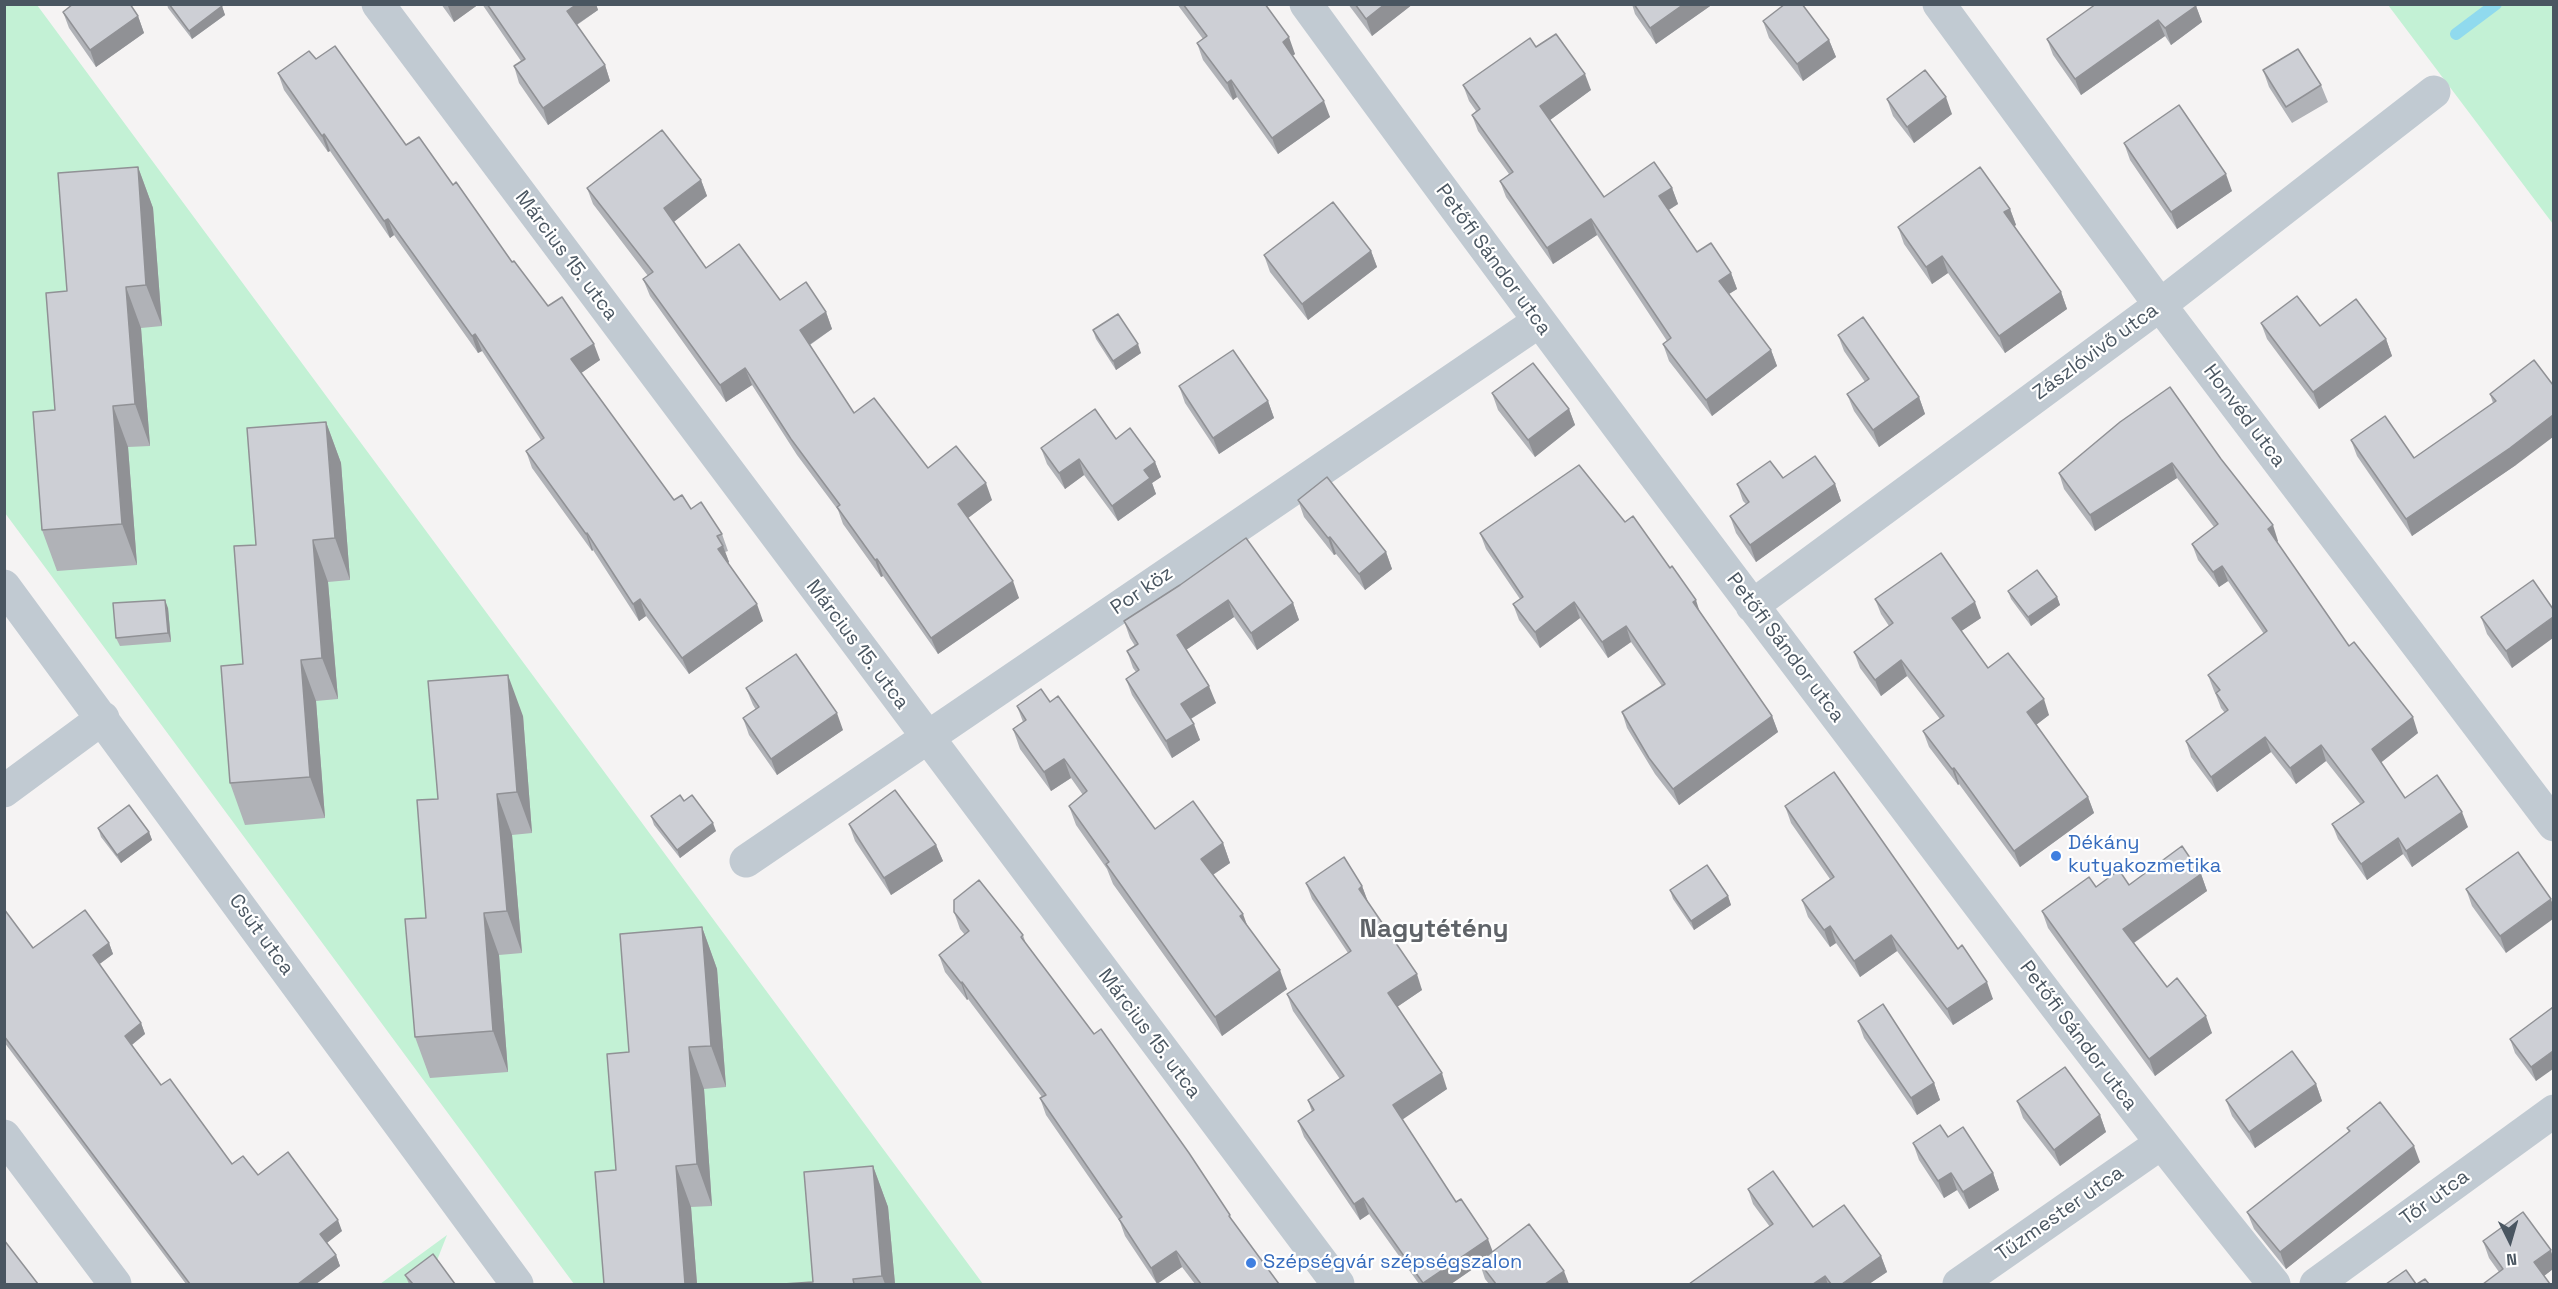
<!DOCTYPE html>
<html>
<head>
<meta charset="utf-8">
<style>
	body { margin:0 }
	#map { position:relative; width:2558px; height:1289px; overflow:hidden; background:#f5f3f3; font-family:"Space Grotesk",sans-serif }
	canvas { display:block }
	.frame { position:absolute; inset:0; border:6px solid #4a5661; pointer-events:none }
	.north { position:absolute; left:2480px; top:1211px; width:60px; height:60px; -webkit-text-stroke:4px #fff; paint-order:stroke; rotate:175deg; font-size:16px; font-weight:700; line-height:24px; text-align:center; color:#4a5661 }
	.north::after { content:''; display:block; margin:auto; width:21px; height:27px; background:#4a5661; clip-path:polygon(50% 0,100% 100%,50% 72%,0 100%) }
</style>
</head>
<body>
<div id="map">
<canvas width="2558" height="1289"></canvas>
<div class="frame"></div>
<div class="north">N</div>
</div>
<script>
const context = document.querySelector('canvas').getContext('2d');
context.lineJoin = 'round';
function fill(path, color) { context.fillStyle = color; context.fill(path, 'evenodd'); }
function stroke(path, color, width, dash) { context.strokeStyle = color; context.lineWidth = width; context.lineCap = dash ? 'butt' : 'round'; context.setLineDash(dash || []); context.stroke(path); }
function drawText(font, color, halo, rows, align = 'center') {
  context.font = font + ' "Space Grotesk",sans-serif'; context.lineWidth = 4.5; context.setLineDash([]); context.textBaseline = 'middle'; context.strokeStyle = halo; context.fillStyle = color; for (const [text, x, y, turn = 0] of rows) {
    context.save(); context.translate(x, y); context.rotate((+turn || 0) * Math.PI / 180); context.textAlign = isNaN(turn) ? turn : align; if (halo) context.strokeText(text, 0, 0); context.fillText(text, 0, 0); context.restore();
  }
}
fill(new Path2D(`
	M 4,5 L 37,5 L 983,1284 L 574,1284 L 5,513 Z
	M 2388,5 L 2553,5 L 2553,224 Z
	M 447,1235 L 436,1263 L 409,1284 L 380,1284 Z`), '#c3f1d5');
stroke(new Path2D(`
	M 2456,34 L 2496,4`), '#90daee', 12);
stroke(new Path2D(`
	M 378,4 L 1338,1284
	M 1306,4 C 1493,261 1683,514 1875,767 C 2006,941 2137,1115 2274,1284
	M 1939,4 L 2160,305 L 2554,825
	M 4,586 L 517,1284
	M 1752,606 L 2160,305 L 2434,92
	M 4,791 L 103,718
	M 746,861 L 1538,322
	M 4,1136 L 115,1284
	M 1959,1284 L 2160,1144
	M 2316,1284 L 2554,1111`), '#c1cad2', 33);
fill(new Path2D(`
	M 167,4 L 221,4 L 225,15 L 192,39 L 168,8 Z
	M 441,4 L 479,4 L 454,22 Z
	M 482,4 L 596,4 L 598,10 L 577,25 L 605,65 L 610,81 L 548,125 L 519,83 L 514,66 L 521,61 Z
	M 1177,4 L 1265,4 L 1295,54 L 1292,56 L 1330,117 L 1278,154 L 1237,97 L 1233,100 L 1203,60 L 1197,43 L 1203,39 Z
	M 1348,4 L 1413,4 L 1372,36 Z
	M 1632,4 L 1713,4 L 1656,44 L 1635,14 Z
	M 2196,6 L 2202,22 L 2171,45 L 2165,36 L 2081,95 L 2053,55 L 2047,39 Z
	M 63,12 L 138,16 L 144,33 L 96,67 L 69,28 Z
	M 1763,21 L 1829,40 L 1836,57 L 1803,81 L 1769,38 Z
	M 1536,47 L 1591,90 L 1550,120 L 1604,197 L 1672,188 L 1678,204 L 1669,210 L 1697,252 L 1731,273 L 1737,289 L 1729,294 L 1771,350 L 1777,366 L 1712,416 L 1669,361 L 1663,344 L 1667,341 L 1597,235 L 1553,264 L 1506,197 L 1500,181 L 1509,174 L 1478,131 L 1472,115 L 1476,111 L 1469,101 L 1463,85 Z
	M 316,59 L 406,145 L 453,185 L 512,262 L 548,306 L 600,360 L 581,373 L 674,500 L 691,509 L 722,534 L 728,551 L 725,552 L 729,562 L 728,563 L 763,621 L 689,674 L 646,616 L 639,621 L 593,550 L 592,551 L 532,468 L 526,451 L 541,440 L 482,351 L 478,353 L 394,235 L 390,238 L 330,151 L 328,152 L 284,90 L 278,73 Z
	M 2263,70 L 2321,85 L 2328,102 L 2292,123 L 2269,87 Z
	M 1887,99 L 1952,114 L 1914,143 L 1893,116 Z
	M 2124,143 L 2232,191 L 2177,229 L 2130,160 Z
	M 138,167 L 153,208 L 162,326 L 141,328 L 150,446 L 128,447 L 137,565 L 57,571 L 42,530 L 55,410 L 67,291 Z
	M 701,180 L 707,196 L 673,222 L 706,268 L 780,300 L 826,312 L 832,329 L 810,345 L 854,413 L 928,468 L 992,500 L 968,518 L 1019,598 L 938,654 L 883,576 L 881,577 L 843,524 L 838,510 L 797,455 L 752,385 L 726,402 L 650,296 L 643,279 L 648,276 L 593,204 L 587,188 Z
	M 2010,209 L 2016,225 L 2014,226 L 2061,292 L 2067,309 L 2005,353 L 1948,273 L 1932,284 L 1904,244 L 1898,227 Z
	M 1371,251 L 1377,267 L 1308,320 L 1270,272 L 1264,255 Z
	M 2261,323 L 2320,326 L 2386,339 L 2392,356 L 2319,409 L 2267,339 Z
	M 1093,330 L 1141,353 L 1116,370 L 1096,339 Z
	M 1838,335 L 1919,397 L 1925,414 L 1879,447 L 1854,411 L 1847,394 L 1865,382 L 1844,351 Z
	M 2534,360 L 2516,465 L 2412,536 L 2357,456 L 2351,440 L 2414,458 L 2493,403 L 2490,394 Z
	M 1179,386 L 1268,401 L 1274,418 L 1219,454 L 1185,403 Z
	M 1492,393 L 1569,409 L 1575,425 L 1535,457 L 1498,410 Z
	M 326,422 L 341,463 L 350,580 L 328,582 L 338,699 L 316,701 L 325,818 L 245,825 L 230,783 L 256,545 Z
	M 2120,422 L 2278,541 L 2277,542 L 2349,646 L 2418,733 L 2381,762 L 2405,798 L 2468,827 L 2412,867 L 2403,854 L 2367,880 L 2338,839 L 2332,824 L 2360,804 L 2326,761 L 2296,784 L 2271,752 L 2217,792 L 2191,757 L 2186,741 L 2225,713 L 2221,708 L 2216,695 L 2214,691 L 2208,675 L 2264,634 L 2228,581 L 2219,587 L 2198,560 L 2192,544 L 2214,527 L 2177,478 L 2095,531 L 2064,489 L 2059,473 Z
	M 1116,439 L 1155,462 L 1161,477 L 1152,483 L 1156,494 L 1118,521 L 1084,475 L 1065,489 L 1047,464 L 1041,448 Z
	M 1783,478 L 1835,484 L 1841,501 L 1756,562 L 1736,533 L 1730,516 L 1746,504 L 1743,501 L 1737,484 Z
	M 1298,500 L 1386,552 L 1392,569 L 1365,590 L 1336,554 L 1334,555 L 1304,517 Z
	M 1625,522 L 1701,613 L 1772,716 L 1778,732 L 1679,805 L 1655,774 L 1627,728 L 1622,712 L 1662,686 L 1631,642 L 1608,658 L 1580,618 L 1540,648 L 1519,620 L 1513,604 L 1520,599 L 1486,549 L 1480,533 Z
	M 1180,585 L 1293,603 L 1299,620 L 1257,650 L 1234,617 L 1186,650 L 1216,703 L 1191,719 L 1200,740 L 1172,758 L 1132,695 L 1126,679 L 1136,672 L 1133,668 L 1127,651 L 1135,646 L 1130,638 L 1124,621 Z
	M 2008,591 L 2057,597 L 2060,605 L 2031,626 L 2011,599 Z
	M 1875,599 L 1981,618 L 1961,631 L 1988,668 L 2049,715 L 2036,725 L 2088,797 L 2094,813 L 2020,867 L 1959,784 L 1958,785 L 1929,747 L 1923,731 L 1940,719 L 1907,676 L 1881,696 L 1860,668 L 1854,652 L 1889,626 L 1881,614 Z
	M 168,608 L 171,642 L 120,646 L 116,638 Z
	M 2553,609 L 2512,668 L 2487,634 L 2481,617 Z
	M 746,688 L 843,730 L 777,775 L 749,735 L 743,718 L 756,710 L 753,705 Z
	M 1017,706 L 1155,829 L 1223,843 L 1230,863 L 1213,875 L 1247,925 L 1287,989 L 1222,1036 L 1113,884 L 1107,869 L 1076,825 L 1069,806 L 1083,795 L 1071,778 L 1051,791 L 1020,749 L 1013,729 L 1023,722 Z
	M 523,716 L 532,833 L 512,835 L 522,953 L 499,955 L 508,1072 L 430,1078 L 415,1037 L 438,799 Z
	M 684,801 L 716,831 L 680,858 L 654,825 L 651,816 Z
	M 1785,806 L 1993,999 L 1953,1025 L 1897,951 L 1860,977 L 1836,943 L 1830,947 L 1808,917 L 1802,900 L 1830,879 L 1791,823 Z
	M 849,824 L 936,845 L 943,861 L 891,895 L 855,841 Z
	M 98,828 L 149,832 L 152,840 L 121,863 L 101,837 Z
	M 2518,852 L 2506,953 L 2472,906 L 2466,889 Z
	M 2201,874 L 2207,891 L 2134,943 L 2167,987 L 2212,1033 L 2155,1076 L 2048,928 L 2042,911 L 2096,887 L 2129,885 Z
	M 1306,883 L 1362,886 L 1368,902 L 1422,990 L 1397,1007 L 1447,1089 L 1402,1119 L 1456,1202 L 1493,1252 L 1569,1284 L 1489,1284 L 1485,1279 L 1480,1264 L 1451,1284 L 1419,1284 L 1369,1214 L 1360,1220 L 1304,1137 L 1298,1121 L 1312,1112 L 1308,1100 L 1340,1079 L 1293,1011 L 1287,994 L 1348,953 L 1312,899 Z
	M 1670,890 L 1728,896 L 1731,905 L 1694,930 L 1673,899 Z
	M 4,909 L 33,948 L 109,943 L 113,954 L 99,964 L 141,1023 L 145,1034 L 132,1045 L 161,1085 L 232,1164 L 258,1175 L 342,1231 L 327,1243 L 336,1255 L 340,1266 L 316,1284 L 186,1284 L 4,1042 Z
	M 954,912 L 1023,935 L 1026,944 L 1230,1215 L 1232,1221 L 1279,1284 L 1195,1284 L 1182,1267 L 1157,1284 L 1125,1236 L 1120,1222 L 1046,1115 L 1040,1098 L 1042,1097 L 968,999 L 967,1000 L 945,972 L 939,955 L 965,935 L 960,929 Z
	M 702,927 L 717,969 L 726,1087 L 704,1089 L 712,1206 L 691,1207 L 697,1284 L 604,1284 L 629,1052 Z
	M 2553,1007 L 2536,1081 L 2515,1053 L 2510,1039 Z
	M 1858,1021 L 1934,1083 L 1940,1100 L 1917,1115 L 1864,1038 Z
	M 2316,1084 L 2322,1101 L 2255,1148 L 2232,1116 L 2226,1100 Z
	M 2017,1101 L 2100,1115 L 2106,1132 L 2060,1166 L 2023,1118 Z
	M 2347,1128 L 2420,1162 L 2286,1269 L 2254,1229 L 2247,1212 L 2349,1132 Z
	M 1948,1137 L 1993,1173 L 1999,1190 L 1969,1209 L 1957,1190 L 1944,1198 L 1919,1160 L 1913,1143 Z
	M 873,1166 L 888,1207 L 895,1284 L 783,1284 L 813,1282 Z
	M 1748,1189 L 1813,1227 L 1881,1256 L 1887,1272 L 1869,1284 L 1689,1284 L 1770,1227 L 1753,1204 Z
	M 2483,1241 L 2553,1258 L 2553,1269 L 2544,1276 L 2499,1272 L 2489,1258 Z
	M 405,1275 L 455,1284 L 409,1284 Z`), '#b0b2b7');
fill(new Path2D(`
	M 451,4 L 479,4 L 454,22 L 448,6 Z
	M 577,4 L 596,4 L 598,10 L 573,27 L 567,11 Z
	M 1385,4 L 1413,4 L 1372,36 L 1366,19 Z
	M 1684,4 L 1713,4 L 1656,44 L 1650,28 Z
	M 222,6 L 225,15 L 192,39 L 189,31 Z
	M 2196,6 L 2202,22 L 2171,45 L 2165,28 Z
	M 138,16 L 144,33 L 96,67 L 90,50 Z
	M 2158,20 L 2165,36 L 2081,95 L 2075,79 Z
	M 1289,37 L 1295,54 L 1289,59 L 1283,42 Z
	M 1829,40 L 1836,57 L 1803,81 L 1797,64 Z
	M 605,65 L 610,81 L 548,125 L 543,108 Z
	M 1585,74 L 1591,90 L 1546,123 L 1540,106 Z
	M 1231,80 L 1237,97 L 1233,100 L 1227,83 Z
	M 1946,97 L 1952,114 L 1914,143 L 1907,127 Z
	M 1324,101 L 1330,117 L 1278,154 L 1272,138 Z
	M 324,134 L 330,151 L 328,152 L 322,136 Z
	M 138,167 L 153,208 L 162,326 L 146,285 Z
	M 2226,174 L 2232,191 L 2177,229 L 2171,212 Z
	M 701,180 L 707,196 L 670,225 L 664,208 Z
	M 1672,188 L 1678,204 L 1665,212 L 1659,196 Z
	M 2010,209 L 2016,225 L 2010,229 L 2004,212 Z
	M 388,219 L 394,235 L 390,238 L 384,221 Z
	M 1591,219 L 1597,235 L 1553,264 L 1547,248 Z
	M 1371,251 L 1377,267 L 1308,320 L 1302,304 Z
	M 1942,256 L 1948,273 L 1932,284 L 1926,267 Z
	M 1731,273 L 1737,289 L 1724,297 L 1719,281 Z
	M 126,287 L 141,328 L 150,446 L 135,404 Z
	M 2061,292 L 2067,309 L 2005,353 L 1999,336 Z
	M 826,312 L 832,329 L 806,347 L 800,330 Z
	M 475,334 L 482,351 L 478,353 L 472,336 Z
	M 2386,339 L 2392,356 L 2319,409 L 2313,392 Z
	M 594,344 L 600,360 L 577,376 L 571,359 Z
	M 1138,344 L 1141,353 L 1116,370 L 1113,361 Z
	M 1771,350 L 1777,366 L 1712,416 L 1706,400 Z
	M 745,368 L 752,385 L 726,402 L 720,385 Z
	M 1919,397 L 1925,414 L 1879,447 L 1873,430 Z
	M 1268,401 L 1274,418 L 1219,454 L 1213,438 Z
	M 113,406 L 128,447 L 137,565 L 122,524 Z
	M 1569,409 L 1575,425 L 1535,457 L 1528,440 Z
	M 2553,415 L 2553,437 L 2516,465 L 2412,536 L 2406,519 Z
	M 326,422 L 341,463 L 350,580 L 335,538 Z
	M 1079,459 L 1084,475 L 1065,489 L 1059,473 Z
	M 1155,462 L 1161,477 L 1152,483 L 1156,494 L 1118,521 L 1112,506 L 1144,470 Z
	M 2172,463 L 2177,478 L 2095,531 L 2090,515 Z
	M 986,483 L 992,500 L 964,521 L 958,504 Z
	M 1835,484 L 1841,501 L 1756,562 L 1750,545 Z
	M 2273,525 L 2278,541 L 2274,544 L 2268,529 Z
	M 587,533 L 593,550 L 592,551 L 586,534 Z
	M 1330,537 L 1336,554 L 1334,555 L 1328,538 Z
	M 313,540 L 328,582 L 338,699 L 322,658 Z
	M 723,546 L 729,562 L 724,566 L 718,549 Z
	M 1386,552 L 1392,569 L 1365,590 L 1359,574 Z
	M 877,559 L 883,576 L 881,577 L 875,560 Z
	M 2222,566 L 2228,581 L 2219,587 L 2213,572 Z
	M 1013,581 L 1019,598 L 938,654 L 931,638 Z
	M 2057,597 L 2060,605 L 2031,626 L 2028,617 Z
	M 640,599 L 646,616 L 639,621 L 633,604 Z
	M 165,600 L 168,608 L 171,642 L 168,633 Z
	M 1228,600 L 1234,617 L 1183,652 L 1177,635 Z
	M 1696,600 L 1701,616 L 1693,602 Z
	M 1574,602 L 1580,618 L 1540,648 L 1535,632 Z
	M 1975,602 L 1981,618 L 1957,634 L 1952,618 Z
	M 1293,603 L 1299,620 L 1257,650 L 1251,633 Z
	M 757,604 L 763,621 L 689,674 L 682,658 Z
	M 2553,617 L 2553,638 L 2512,668 L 2506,651 Z
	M 1626,626 L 1631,642 L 1608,658 L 1602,642 Z
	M 301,660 L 316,701 L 325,818 L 310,777 Z
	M 1901,660 L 1907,676 L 1881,696 L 1875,680 Z
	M 508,675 L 523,716 L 532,833 L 517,792 Z
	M 1209,686 L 1216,703 L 1187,721 L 1181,704 Z
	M 2044,699 L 2049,715 L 2032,728 L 2027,712 Z
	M 837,713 L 843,730 L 777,775 L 771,759 Z
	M 1772,716 L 1778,732 L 1679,805 L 1673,789 Z
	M 2413,717 L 2418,733 L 2378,765 L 2372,749 Z
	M 1194,724 L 1200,740 L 1172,758 L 1166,741 Z
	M 2265,737 L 2271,752 L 2217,792 L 2211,777 Z
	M 2321,745 L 2326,761 L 2296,784 L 2290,768 Z
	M 1064,759 L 1071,778 L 1051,791 L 1044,772 Z
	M 1954,768 L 1959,784 L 1958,785 L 1952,769 Z
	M 497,794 L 512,835 L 522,953 L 507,911 Z
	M 2088,797 L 2094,813 L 2020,867 L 2014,851 Z
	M 2462,812 L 2468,827 L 2412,867 L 2406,851 Z
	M 713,823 L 716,831 L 680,858 L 677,850 Z
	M 149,832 L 152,840 L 121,863 L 117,855 Z
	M 2398,838 L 2403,854 L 2367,880 L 2361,864 Z
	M 1223,843 L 1230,863 L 1208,878 L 1201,859 Z
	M 936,845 L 943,861 L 891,895 L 884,878 Z
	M 2201,874 L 2207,891 L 2129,946 L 2123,929 Z
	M 1362,886 L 1368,902 L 1359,889 Z
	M 1728,896 L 1731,905 L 1694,930 L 1691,921 Z
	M 2551,899 L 2553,905 L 2553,919 L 2506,953 L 2500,936 Z
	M 484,913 L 499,955 L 508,1072 L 493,1031 Z
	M 1243,914 L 1250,933 L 1240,916 Z
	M 1830,926 L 1836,943 L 1830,947 L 1824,930 Z
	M 702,927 L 717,969 L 726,1087 L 711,1046 Z
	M 1891,935 L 1897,951 L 1860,977 L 1854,961 Z
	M 109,943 L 113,954 L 97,966 L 93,955 Z
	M 1280,970 L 1287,989 L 1222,1036 L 1215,1017 Z
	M 1417,974 L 1422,990 L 1394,1009 L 1388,993 Z
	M 962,982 L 968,999 L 967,1000 L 961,983 Z
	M 1987,982 L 1993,999 L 1953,1025 L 1947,1009 Z
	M 2206,1016 L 2212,1033 L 2155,1076 L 2149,1059 Z
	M 141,1023 L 145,1034 L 129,1047 L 125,1036 Z
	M 689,1047 L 704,1089 L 712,1206 L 697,1164 Z
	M 2553,1051 L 2553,1069 L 2536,1081 L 2531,1067 Z
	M 1442,1073 L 1447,1089 L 1399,1122 L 1393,1105 Z
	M 1934,1083 L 1940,1100 L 1917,1115 L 1911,1098 Z
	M 2316,1084 L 2322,1101 L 2255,1148 L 2249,1132 Z
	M 2100,1115 L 2106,1132 L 2060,1166 L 2054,1150 Z
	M 2414,1146 L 2420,1162 L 2286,1269 L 2280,1252 Z
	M 676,1166 L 691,1207 L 697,1284 L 685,1284 Z
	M 873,1166 L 888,1207 L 895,1284 L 885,1284 L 882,1276 Z
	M 1951,1173 L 1957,1190 L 1944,1198 L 1938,1181 Z
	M 1993,1173 L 1999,1190 L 1969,1209 L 1963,1192 Z
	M 1363,1198 L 1369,1214 L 1360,1220 L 1354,1204 Z
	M 338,1220 L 342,1231 L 324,1245 L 320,1234 Z
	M 1488,1239 L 1494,1255 L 1479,1262 L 1480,1264 L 1451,1284 L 1424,1284 L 1423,1283 Z
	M 2551,1250 L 2553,1258 L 2553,1269 L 2540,1279 L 2534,1262 Z
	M 1176,1251 L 1182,1267 L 1157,1284 L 1151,1268 Z
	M 336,1255 L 340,1266 L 316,1284 L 298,1284 Z
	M 1881,1256 L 1887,1272 L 1869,1284 L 1842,1284 Z
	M 1564,1271 L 1569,1284 L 1545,1284 Z
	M 1825,1276 L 1828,1284 L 1813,1284 Z`), '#909195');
const building = new Path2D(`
	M 73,4 L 130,4 L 138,16 L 90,50 L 63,12 Z
	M 169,4 L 221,4 L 222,6 L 189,31 Z
	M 487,4 L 577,4 L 567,11 L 605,65 L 543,108 L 514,66 L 525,59 Z
	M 1183,4 L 1265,4 L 1289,37 L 1283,42 L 1324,101 L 1272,138 L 1231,80 L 1227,83 L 1197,43 L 1207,36 Z
	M 1355,4 L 1385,4 L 1366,19 Z
	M 1634,4 L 1684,4 L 1650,28 Z
	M 1785,4 L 1802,4 L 1829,40 L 1797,64 L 1763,21 Z
	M 2096,4 L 2196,4 L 2196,6 L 2165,28 L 2158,20 L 2075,79 L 2047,39 Z
	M 1556,34 L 1585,74 L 1540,106 L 1604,197 L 1654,162 L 1672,188 L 1659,196 L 1697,252 L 1711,243 L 1731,273 L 1719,281 L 1771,350 L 1706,400 L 1663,344 L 1671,338 L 1591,219 L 1547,248 L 1500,181 L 1513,172 L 1472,115 L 1480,109 L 1463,85 L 1530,38 L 1536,47 Z
	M 335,46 L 406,145 L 419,137 L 453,185 L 456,182 L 512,262 L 514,261 L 548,306 L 562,297 L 594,344 L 571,359 L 674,500 L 682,495 L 691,509 L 701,502 L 722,534 L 717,536 L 723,546 L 718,549 L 757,604 L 682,658 L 640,599 L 633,604 L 587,533 L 586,534 L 526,451 L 544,438 L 475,334 L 472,336 L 388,219 L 384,221 L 324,134 L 322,136 L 278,73 L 309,51 L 316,59 Z
	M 2298,49 L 2321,85 L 2286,107 L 2263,70 Z
	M 1925,70 L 1946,97 L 1907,127 L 1887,99 Z
	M 2179,105 L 2226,174 L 2171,212 L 2124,143 Z
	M 662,130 L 701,180 L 664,208 L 706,268 L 739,244 L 780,300 L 806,282 L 826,312 L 800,330 L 854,413 L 874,398 L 928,468 L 956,446 L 986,483 L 958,504 L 1013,581 L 931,638 L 877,559 L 875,560 L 837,507 L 840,505 L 791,439 L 745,368 L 720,385 L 643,279 L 653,272 L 587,188 Z
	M 138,167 L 146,285 L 126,287 L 135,404 L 113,406 L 122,524 L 42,530 L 33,412 L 55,410 L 46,293 L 67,291 L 58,173 Z
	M 1980,167 L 2010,209 L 2004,212 L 2061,292 L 1999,336 L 1942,256 L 1926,267 L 1898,227 Z
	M 1333,202 L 1371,251 L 1302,304 L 1264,255 Z
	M 2297,296 L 2320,326 L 2356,299 L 2386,339 L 2313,392 L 2261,323 Z
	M 1118,314 L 1138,344 L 1113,361 L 1093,330 Z
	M 1863,317 L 1919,397 L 1873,430 L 1847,394 L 1869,379 L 1838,335 Z
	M 1233,350 L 1268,401 L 1213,438 L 1179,386 Z
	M 2534,360 L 2553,385 L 2553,415 L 2510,448 L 2406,519 L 2351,440 L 2385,416 L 2414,458 L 2496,401 L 2490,394 Z
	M 1533,363 L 1569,409 L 1528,440 L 1492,393 Z
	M 2170,387 L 2221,459 L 2273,525 L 2268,529 L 2349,646 L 2354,642 L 2413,717 L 2372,749 L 2405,798 L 2437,775 L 2462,812 L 2406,851 L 2398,838 L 2361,864 L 2332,824 L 2364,802 L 2321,745 L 2290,768 L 2265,737 L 2211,777 L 2186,741 L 2228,710 L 2216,693 L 2220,690 L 2208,675 L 2267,631 L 2222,566 L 2213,572 L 2192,544 L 2218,524 L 2172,463 L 2090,515 L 2059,473 L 2120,422 Z
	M 1095,409 L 1116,439 L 1130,428 L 1155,462 L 1144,470 L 1150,478 L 1112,506 L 1079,459 L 1059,473 L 1041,448 Z
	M 326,422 L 335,538 L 313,540 L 322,658 L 301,660 L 310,777 L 230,783 L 221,666 L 243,664 L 234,546 L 256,545 L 247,428 Z
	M 1815,456 L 1835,484 L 1750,545 L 1730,516 L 1749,502 L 1737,484 L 1770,461 L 1783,478 Z
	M 1579,465 L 1625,522 L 1633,516 L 1670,568 L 1672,566 L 1696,600 L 1693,602 L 1772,716 L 1673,789 L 1649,758 L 1622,712 L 1665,684 L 1626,626 L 1602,642 L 1574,602 L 1535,632 L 1513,604 L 1523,597 L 1480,533 Z
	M 1327,477 L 1386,552 L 1359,574 L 1330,537 L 1328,538 L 1298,500 Z
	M 1246,538 L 1293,603 L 1251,633 L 1228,600 L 1177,635 L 1209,686 L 1181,704 L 1194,724 L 1166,741 L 1126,679 L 1139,670 L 1127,651 L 1138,644 L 1124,621 L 1180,585 Z
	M 1941,553 L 1975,602 L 1952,618 L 1988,668 L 2008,653 L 2044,699 L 2027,712 L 2088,797 L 2014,851 L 1954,768 L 1952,769 L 1923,731 L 1944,716 L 1901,660 L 1875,680 L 1854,652 L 1893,623 L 1875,599 Z
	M 2037,570 L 2057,597 L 2028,617 L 2008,591 Z
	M 2533,580 L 2553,609 L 2553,617 L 2506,651 L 2481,617 Z
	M 165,600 L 168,633 L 116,638 L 113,603 Z
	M 796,654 L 837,713 L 771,759 L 743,718 L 759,707 L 746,688 Z
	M 508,675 L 517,792 L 497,794 L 507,911 L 484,913 L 493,1031 L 415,1037 L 405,919 L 426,918 L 417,800 L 438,799 L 428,681 Z
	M 1041,689 L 1050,702 L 1058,696 L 1155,829 L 1193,801 L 1223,843 L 1201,859 L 1243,914 L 1240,916 L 1280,970 L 1215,1017 L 1106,864 L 1109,862 L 1069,806 L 1087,791 L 1064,759 L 1044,772 L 1013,729 L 1026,720 L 1017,706 Z
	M 1834,772 L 1958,949 L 1962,945 L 1987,982 L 1947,1009 L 1891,935 L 1854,961 L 1830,926 L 1824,930 L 1802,900 L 1834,877 L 1785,806 Z
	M 895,790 L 936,845 L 884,878 L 849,824 Z
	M 680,795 L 684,801 L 692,795 L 713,823 L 677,850 L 651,816 Z
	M 129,805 L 149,832 L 117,855 L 98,828 Z
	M 2182,846 L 2201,874 L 2123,929 L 2167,987 L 2177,978 L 2206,1016 L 2149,1059 L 2042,911 L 2089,877 L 2096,887 L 2119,870 L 2129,885 Z
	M 2518,852 L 2551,899 L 2500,936 L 2466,889 Z
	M 1344,857 L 1362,886 L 1359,889 L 1417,974 L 1388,993 L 1442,1073 L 1393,1105 L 1456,1202 L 1461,1199 L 1488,1239 L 1423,1283 L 1363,1198 L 1354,1204 L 1298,1121 L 1314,1110 L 1308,1100 L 1344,1076 L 1287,994 L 1351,951 L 1306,883 Z
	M 1707,865 L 1728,896 L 1691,921 L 1670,890 Z
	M 979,880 L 1023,935 L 1021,937 L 1094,1034 L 1101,1029 L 1189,1153 L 1230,1215 L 1229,1216 L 1279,1284 L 1201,1284 L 1176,1251 L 1151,1268 L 1119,1219 L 1122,1217 L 1040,1098 L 1046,1095 L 962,982 L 961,983 L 939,955 L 969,931 L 954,912 L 954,900 Z
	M 4,909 L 33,948 L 85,910 L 109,943 L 93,955 L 141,1023 L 125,1036 L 161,1085 L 170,1079 L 232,1164 L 243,1156 L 258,1175 L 288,1152 L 338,1220 L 320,1234 L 336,1255 L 298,1284 L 190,1284 L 4,1036 Z
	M 702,927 L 711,1046 L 689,1047 L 697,1164 L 676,1166 L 685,1284 L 604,1284 L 595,1172 L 616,1170 L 607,1054 L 629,1052 L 620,934 Z
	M 1883,1004 L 1934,1083 L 1911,1098 L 1858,1021 Z
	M 2553,1007 L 2553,1051 L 2531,1067 L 2510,1039 Z
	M 2292,1051 L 2316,1084 L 2249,1132 L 2226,1100 Z
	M 2065,1067 L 2100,1115 L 2054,1150 L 2017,1101 Z
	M 2380,1102 L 2414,1146 L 2280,1252 L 2247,1212 L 2350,1131 L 2347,1128 Z
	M 1940,1125 L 1948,1137 L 1963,1127 L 1993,1173 L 1963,1192 L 1951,1173 L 1938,1181 L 1913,1143 Z
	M 873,1166 L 882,1276 L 853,1279 L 854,1284 L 783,1284 L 813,1282 L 804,1172 Z
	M 1773,1171 L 1813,1227 L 1844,1205 L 1881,1256 L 1842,1284 L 1831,1284 L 1825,1276 L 1813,1284 L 1689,1284 L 1773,1224 L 1748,1189 Z
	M 2523,1212 L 2551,1250 L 2534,1262 L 2550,1284 L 2483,1284 L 2503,1269 L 2483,1241 Z
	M 1529,1224 L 1564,1271 L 1545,1284 L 1496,1284 L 1479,1262 Z
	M 4,1240 L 38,1284 L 4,1284 Z
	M 433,1254 L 455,1284 L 413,1284 L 405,1275 Z
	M 2406,1270 L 2416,1284 L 2386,1284 Z
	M 2425,1279 L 2429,1284 L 2417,1284 Z`);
fill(building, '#cdcfd5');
stroke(building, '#909195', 1.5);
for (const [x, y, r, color] of [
	[2056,856,6,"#3f7fe0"],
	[1251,1263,6,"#3f7fe0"]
]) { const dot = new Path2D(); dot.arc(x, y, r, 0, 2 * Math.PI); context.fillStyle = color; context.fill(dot); stroke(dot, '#fff', 2); }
drawText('20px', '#4a5661', '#fff', [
	["Március 15. utca",566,256,53],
	["Petőfi Sándor utca",1493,260,54],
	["Zászlóvivő utca",2096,352,-36],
	["Honvéd utca",2244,416,53],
	["Por köz",1142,591,-34],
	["Március 15. utca",857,645,53],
	["Petőfi Sándor utca",1785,648,53],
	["Csút utca",261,935,54],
	["Március 15. utca",1149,1034,53],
	["Petőfi Sándor utca",2078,1036,53],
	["Tőr utca",2435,1198,-36],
	["Tűzmester utca",2060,1214,-35]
]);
drawText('20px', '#366cbe', '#fff', [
	["Dékány",2068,844],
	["kutyakozmetika",2068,867],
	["Szépségvár szépségszalon",1263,1263]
], 'left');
drawText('bold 26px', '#5f6368', '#fff', [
	["Nagytétény",1434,930]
]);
</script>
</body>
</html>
